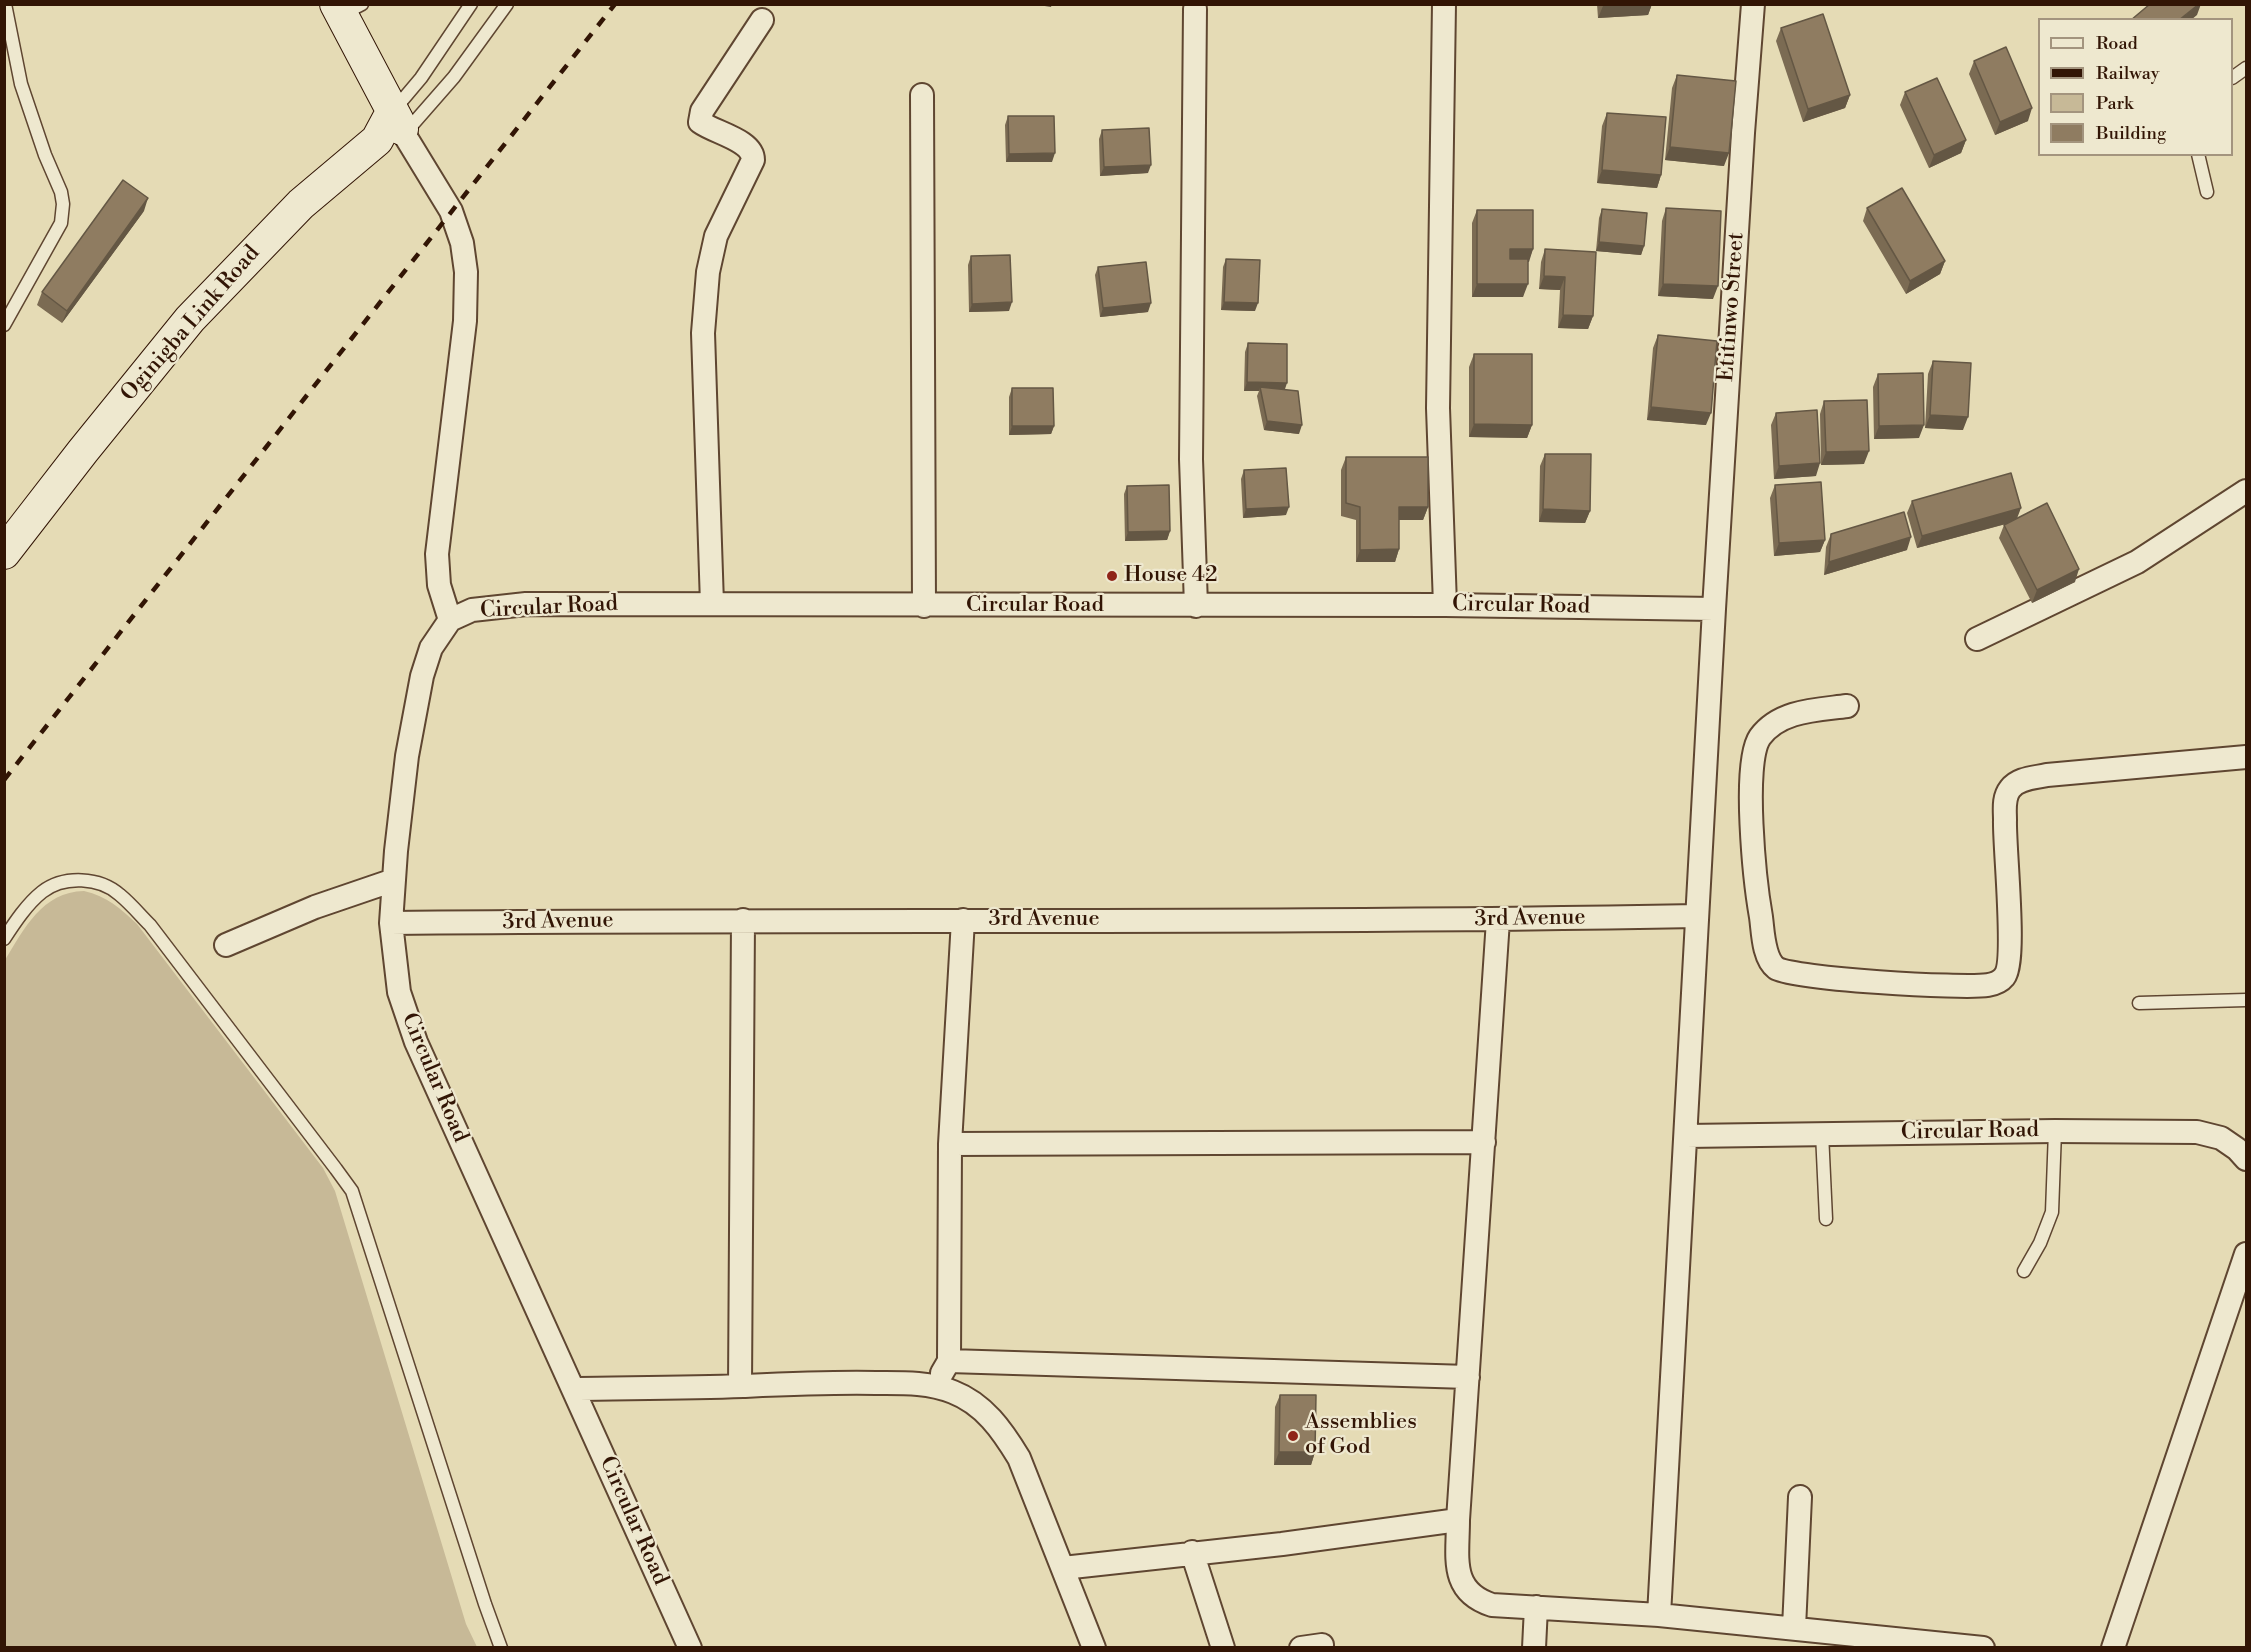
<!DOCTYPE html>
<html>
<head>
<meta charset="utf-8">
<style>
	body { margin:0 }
	#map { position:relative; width:2251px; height:1652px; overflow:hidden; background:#e5dbb5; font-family:"Libre Bodoni",serif }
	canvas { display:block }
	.frame { position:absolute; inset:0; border:6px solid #321505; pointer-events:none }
	.legend { position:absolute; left:2038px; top:18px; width:195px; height:138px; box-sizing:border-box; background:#eee8cf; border:2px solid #a3947e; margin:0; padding:8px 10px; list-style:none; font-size:18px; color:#321505 }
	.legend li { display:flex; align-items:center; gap:12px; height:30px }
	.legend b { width:30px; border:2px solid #a3947e }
</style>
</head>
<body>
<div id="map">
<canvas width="2251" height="1652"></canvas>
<div class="frame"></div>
<ul class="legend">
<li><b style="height:8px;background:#eee8cf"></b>Road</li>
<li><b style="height:8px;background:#321505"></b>Railway</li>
<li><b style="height:16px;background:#c7b997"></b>Park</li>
<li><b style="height:16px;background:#8f7c61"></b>Building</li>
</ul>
</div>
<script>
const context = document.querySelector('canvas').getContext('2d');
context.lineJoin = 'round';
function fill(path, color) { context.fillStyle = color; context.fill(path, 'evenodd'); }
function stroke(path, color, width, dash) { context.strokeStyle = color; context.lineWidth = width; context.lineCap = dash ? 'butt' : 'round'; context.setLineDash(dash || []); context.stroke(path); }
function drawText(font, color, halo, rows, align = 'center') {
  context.font = font + ' "Libre Bodoni",serif'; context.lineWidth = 4.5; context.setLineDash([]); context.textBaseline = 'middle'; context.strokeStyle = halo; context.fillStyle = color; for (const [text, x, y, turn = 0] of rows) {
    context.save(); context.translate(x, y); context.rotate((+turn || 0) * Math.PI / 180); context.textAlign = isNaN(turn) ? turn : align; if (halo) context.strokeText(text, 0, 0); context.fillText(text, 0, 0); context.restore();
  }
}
fill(new Path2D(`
	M 84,891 C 107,896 121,909 137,924 L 323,1168 L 335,1191 L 466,1624 L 477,1647 L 5,1647 L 5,960 C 24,929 42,892 84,891 Z`), '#c7b997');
const lane = new Path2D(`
	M 343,14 L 362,4
	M 2232,78 L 2246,68
	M 394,110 L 421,78 L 471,4
	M 405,133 L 454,77 L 507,4
	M 2198,154 L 2207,192
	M 4,325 L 61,223 L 63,204 L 61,192 L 45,155 L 21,84 L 5,4
	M 4,939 C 15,922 27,904 42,892 C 64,875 100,877 120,895 C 131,904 140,915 150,925 L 336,1169 L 352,1191 L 485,1604 L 501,1648
	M 2139,1003 L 2246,1000
	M 1822,1133 L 1826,1219
	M 2024,1271 L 2040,1243 L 2052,1212 L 2055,1131`);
const street = new Path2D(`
	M 1444,4 L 1438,408 L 1445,605
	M 1195,9 L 1191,459 L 1196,606
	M 922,95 L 924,606
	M 404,134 L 451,211 L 462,243 L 466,272 L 465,321 L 437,554 L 439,585 L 450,620
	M 712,604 L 703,333 L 708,272 L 716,236 L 753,160 C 753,140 715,133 700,122 L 702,111 L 762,20
	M 1977,639 L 2137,562 L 2246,491
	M 1847,706 C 1817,710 1780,710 1760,737 C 1742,763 1755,883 1761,917 C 1763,931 1763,958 1776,968 C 1793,979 1963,989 1988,985 C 1994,984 2000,982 2004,977 C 2017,962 2004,847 2005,820 C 2005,810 2003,798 2010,789 C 2018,778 2034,778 2047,775 L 2246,757
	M 1498,920 L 1458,1520 C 1458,1557 1449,1591 1492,1605 L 1659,1615 L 1983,1648
	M 391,923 C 826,919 1262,924 1697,916
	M 226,945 L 315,907 L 394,880
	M 1686,1136 L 2055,1131 L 2197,1132 L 2221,1138 L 2237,1149 L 2246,1159
	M 950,1144 L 1484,1142
	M 949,1361 L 1468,1377
	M 942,1373 L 949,1361 L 950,1144 L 963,920
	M 740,1386 L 743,920
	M 574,1389 C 630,1388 687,1388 743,1386 C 788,1384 832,1382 876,1383 C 902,1383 928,1382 953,1392 C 984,1404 1002,1430 1019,1458 L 1094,1648
	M 1192,1552 L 1223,1648
	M 1063,1568 L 1282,1544 L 1458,1520
	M 1659,1615 L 1714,609 L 1743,133 L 1753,4
	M 1794,1628 L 1800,1497
	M 690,1648 L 416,1042 L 399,992 L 391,923 L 396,851 L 407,756 L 422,676 L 431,648 L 450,620 L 472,610 L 526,604 L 1445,605 L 1714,609
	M 1301,1648 L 1322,1645
	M 1534,1648 L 1536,1607
	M 2113,1648 L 2246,1254`);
const secondary = new Path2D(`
	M 336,4 L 402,129
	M 4,553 L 83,451 L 190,319 L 301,204 L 377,140 L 392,112`);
stroke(lane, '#5f4631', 15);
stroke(street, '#5f4631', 26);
stroke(secondary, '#321505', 34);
stroke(lane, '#eee8cf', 12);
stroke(street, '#eee8cf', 22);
stroke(secondary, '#eee8cf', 32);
stroke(new Path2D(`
	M 4,780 L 615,4`), '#321505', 4.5, [10, 10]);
fill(new Path2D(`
	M 1597,4 L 1652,4 L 1648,15 L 1598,18 Z
	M 1781,28 L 1850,95 L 1845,108 L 1803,122 L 1776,41 Z
	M 1974,61 L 2028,121 L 1995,135 L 1969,74 Z
	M 1677,75 L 1724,166 L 1665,160 L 1672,88 Z
	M 1905,92 L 1966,140 L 1961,153 L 1929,168 L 1900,105 Z
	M 1607,113 L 1661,175 L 1657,188 L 1597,183 L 1602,126 Z
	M 1008,116 L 1052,162 L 1006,162 L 1005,125 Z
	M 1102,130 L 1148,173 L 1100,176 L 1099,139 Z
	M 1666,208 L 1713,299 L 1658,296 L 1662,221 Z
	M 1867,208 L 1945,261 L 1940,274 L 1906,294 L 1863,221 Z
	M 1602,209 L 1644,246 L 1641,255 L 1596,251 L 1599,218 Z
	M 1477,210 L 1533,249 L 1528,262 L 1523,297 L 1472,297 L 1472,223 Z
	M 144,211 L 62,323 L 37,305 L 42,292 Z
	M 1545,249 L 1593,316 L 1588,329 L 1558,328 L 1560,290 L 1539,289 L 1541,262 Z
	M 971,256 L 1009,311 L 969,312 L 968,265 Z
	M 1226,259 L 1255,311 L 1221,310 L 1223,267 Z
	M 1098,267 L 1148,312 L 1100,317 L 1095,275 Z
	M 1658,335 L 1706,425 L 1647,420 L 1653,348 Z
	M 1248,343 L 1284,390 L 1299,434 L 1264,430 L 1257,396 L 1259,391 L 1244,391 L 1245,352 Z
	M 1474,354 L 1532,425 L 1527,438 L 1469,437 L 1469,367 Z
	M 1933,361 L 1963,430 L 1925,428 L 1928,374 Z
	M 1878,374 L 1919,438 L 1874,439 L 1873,387 Z
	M 1012,388 L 1054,426 L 1051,434 L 1009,435 L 1009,397 Z
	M 1824,401 L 1864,464 L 1821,465 L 1820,414 Z
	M 1776,413 L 1816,476 L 1774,479 L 1771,425 Z
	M 1545,454 L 1590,511 L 1585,523 L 1539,522 L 1540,466 Z
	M 1346,457 L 1428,507 L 1423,520 L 1399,520 L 1399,549 L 1395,562 L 1356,562 L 1356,520 L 1341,516 L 1341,470 Z
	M 1244,470 L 1286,515 L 1243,518 L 1241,479 Z
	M 1775,485 L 1825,540 L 1820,552 L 1774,556 L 1770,498 Z
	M 1127,486 L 1170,531 L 1167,540 L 1125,541 L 1124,494 Z
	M 1912,501 L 2017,518 L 2075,582 L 2032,603 L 1999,538 L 2004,525 L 2006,524 L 1917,548 L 1907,513 Z
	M 1831,534 L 1907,550 L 1824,575 L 1826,547 Z
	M 1280,1395 L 1315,1452 L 1311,1465 L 1274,1465 L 1275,1407 Z`), '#7b6b53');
fill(new Path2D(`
	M 1032,4 L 1052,4 L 1051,7 Z
	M 1621,4 L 1652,4 L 1648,15 L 1598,18 L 1603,6 Z
	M 2199,4 L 2201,4 L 2197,15 L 2191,20 L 2179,20 Z
	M 1850,95 L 1845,108 L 1803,122 L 1808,109 Z
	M 2032,108 L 2028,121 L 1995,135 L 2000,122 Z
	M 1966,140 L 1961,153 L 1929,168 L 1934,155 Z
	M 1670,147 L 1729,153 L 1724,166 L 1665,160 Z
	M 1055,153 L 1052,162 L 1006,162 L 1009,154 Z
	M 1151,165 L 1148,173 L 1100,176 L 1104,167 Z
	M 1602,170 L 1661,175 L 1657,188 L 1597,183 Z
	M 148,198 L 144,211 L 62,323 L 67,311 Z
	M 1599,242 L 1644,246 L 1641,255 L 1596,251 Z
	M 1510,249 L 1533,249 L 1529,262 L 1505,262 Z
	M 1945,261 L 1940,274 L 1906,294 L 1910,281 Z
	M 1544,276 L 1565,277 L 1560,290 L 1539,289 Z
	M 1477,284 L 1528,284 L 1523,297 L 1472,297 Z
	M 1663,284 L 1718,286 L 1713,299 L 1658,296 Z
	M 1012,302 L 1009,311 L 969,312 L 972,304 Z
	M 1224,302 L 1258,303 L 1255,311 L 1221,310 Z
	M 1151,303 L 1148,312 L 1100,317 L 1103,308 Z
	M 1563,315 L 1593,316 L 1588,329 L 1558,328 Z
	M 1247,382 L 1287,383 L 1284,392 L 1260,387 L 1259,391 L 1244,391 Z
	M 1651,407 L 1711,413 L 1706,425 L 1647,420 Z
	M 1930,415 L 1968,417 L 1963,430 L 1925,428 Z
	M 1267,421 L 1302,425 L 1299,434 L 1264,430 Z
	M 1474,424 L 1532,425 L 1527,438 L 1469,437 Z
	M 1924,425 L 1919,438 L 1874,439 L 1879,426 Z
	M 1012,426 L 1054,426 L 1051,434 L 1009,435 Z
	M 1869,451 L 1864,464 L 1821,465 L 1826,452 Z
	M 1820,463 L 1816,476 L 1774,479 L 1779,466 Z
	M 1289,507 L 1286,515 L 1243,518 L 1246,509 Z
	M 1399,507 L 1428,507 L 1423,520 L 1394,520 Z
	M 2021,508 L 2016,521 L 1917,548 L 1922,536 Z
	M 1543,509 L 1590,511 L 1585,523 L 1539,522 Z
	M 1170,531 L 1167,540 L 1125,541 L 1128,532 Z
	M 1911,537 L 1907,550 L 1824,575 L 1829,562 Z
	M 1825,540 L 1820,552 L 1774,556 L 1779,543 Z
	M 1399,549 L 1395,562 L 1356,562 L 1360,550 Z
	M 2079,569 L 2075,582 L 2032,603 L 2037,590 Z
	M 1279,1452 L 1315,1452 L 1311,1465 L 1274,1465 Z`), '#645744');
const building = new Path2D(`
	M 2150,4 L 2199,4 L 2179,20 L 2131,20 Z
	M 1823,14 L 1850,95 L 1808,109 L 1781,28 Z
	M 2006,47 L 2032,108 L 2000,122 L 1974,61 Z
	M 1677,75 L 1736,81 L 1729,153 L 1670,147 Z
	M 1937,78 L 1966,140 L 1934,155 L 1905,92 Z
	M 1607,113 L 1666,117 L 1661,175 L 1602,170 Z
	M 1008,116 L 1054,116 L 1055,153 L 1009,154 Z
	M 1149,128 L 1151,165 L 1104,167 L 1102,130 Z
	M 123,180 L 148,198 L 67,311 L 42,292 Z
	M 1902,188 L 1945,261 L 1910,281 L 1867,208 Z
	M 1666,208 L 1721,211 L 1718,286 L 1663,284 Z
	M 1602,209 L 1647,213 L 1644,246 L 1599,242 Z
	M 1477,210 L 1533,210 L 1533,249 L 1510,249 L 1510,259 L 1528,259 L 1528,284 L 1477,284 Z
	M 1545,249 L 1596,252 L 1593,316 L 1563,315 L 1565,277 L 1544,276 Z
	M 1010,255 L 1012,302 L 972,304 L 971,256 Z
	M 1226,259 L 1260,260 L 1258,303 L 1224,302 Z
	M 1146,262 L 1151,303 L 1103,308 L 1098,267 Z
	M 1658,335 L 1717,341 L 1711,413 L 1651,407 Z
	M 1248,343 L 1287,344 L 1287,383 L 1247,382 Z
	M 1474,354 L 1532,354 L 1532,425 L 1474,424 Z
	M 1933,361 L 1971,363 L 1968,417 L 1930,415 Z
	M 1923,373 L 1924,425 L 1879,426 L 1878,374 Z
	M 1260,387 L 1298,391 L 1302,425 L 1267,421 Z
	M 1012,388 L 1053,388 L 1054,426 L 1012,426 Z
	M 1867,400 L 1869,451 L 1826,452 L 1824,401 Z
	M 1817,410 L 1820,463 L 1779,466 L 1776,413 Z
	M 1545,454 L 1591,454 L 1590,511 L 1543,509 Z
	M 1346,457 L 1428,457 L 1428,507 L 1399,507 L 1399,549 L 1360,550 L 1360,507 L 1346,503 Z
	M 1286,468 L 1289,507 L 1246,509 L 1244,470 Z
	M 2011,473 L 2021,508 L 1922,536 L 1912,501 Z
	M 1821,482 L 1825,540 L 1779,543 L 1775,485 Z
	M 1169,485 L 1170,531 L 1128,532 L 1127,486 Z
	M 2047,503 L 2079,569 L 2037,590 L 2004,525 Z
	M 1904,512 L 1911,537 L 1829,562 L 1831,534 Z
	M 1280,1395 L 1316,1395 L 1315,1452 L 1279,1452 Z`);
fill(building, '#8f7c61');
stroke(building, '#645744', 1.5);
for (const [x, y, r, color] of [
	[1112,576,6,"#8f2418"],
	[1293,1436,6,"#8f2418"]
]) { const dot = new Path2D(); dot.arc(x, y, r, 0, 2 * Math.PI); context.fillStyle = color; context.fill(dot); stroke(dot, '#eee8cf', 2); }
drawText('22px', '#321505', '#eee8cf', [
	["Etitinwo Street",1732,307,-86],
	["Oginigba Link Road",191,324,-49],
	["Circular Road",1035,606],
	["Circular Road",1521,606,1],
	["Circular Road",549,608,-3],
	["3rd Avenue",1530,919,-1],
	["3rd Avenue",1044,920],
	["3rd Avenue",558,922,-1],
	["Circular Road",434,1078,67],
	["Circular Road",1970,1132,-1],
	["Circular Road",633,1521,66]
]);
drawText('22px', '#321505', '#eee8cf', [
	["House 42",1124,576],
	["Assemblies",1305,1423],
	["of God",1305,1448]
], 'left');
</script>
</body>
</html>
